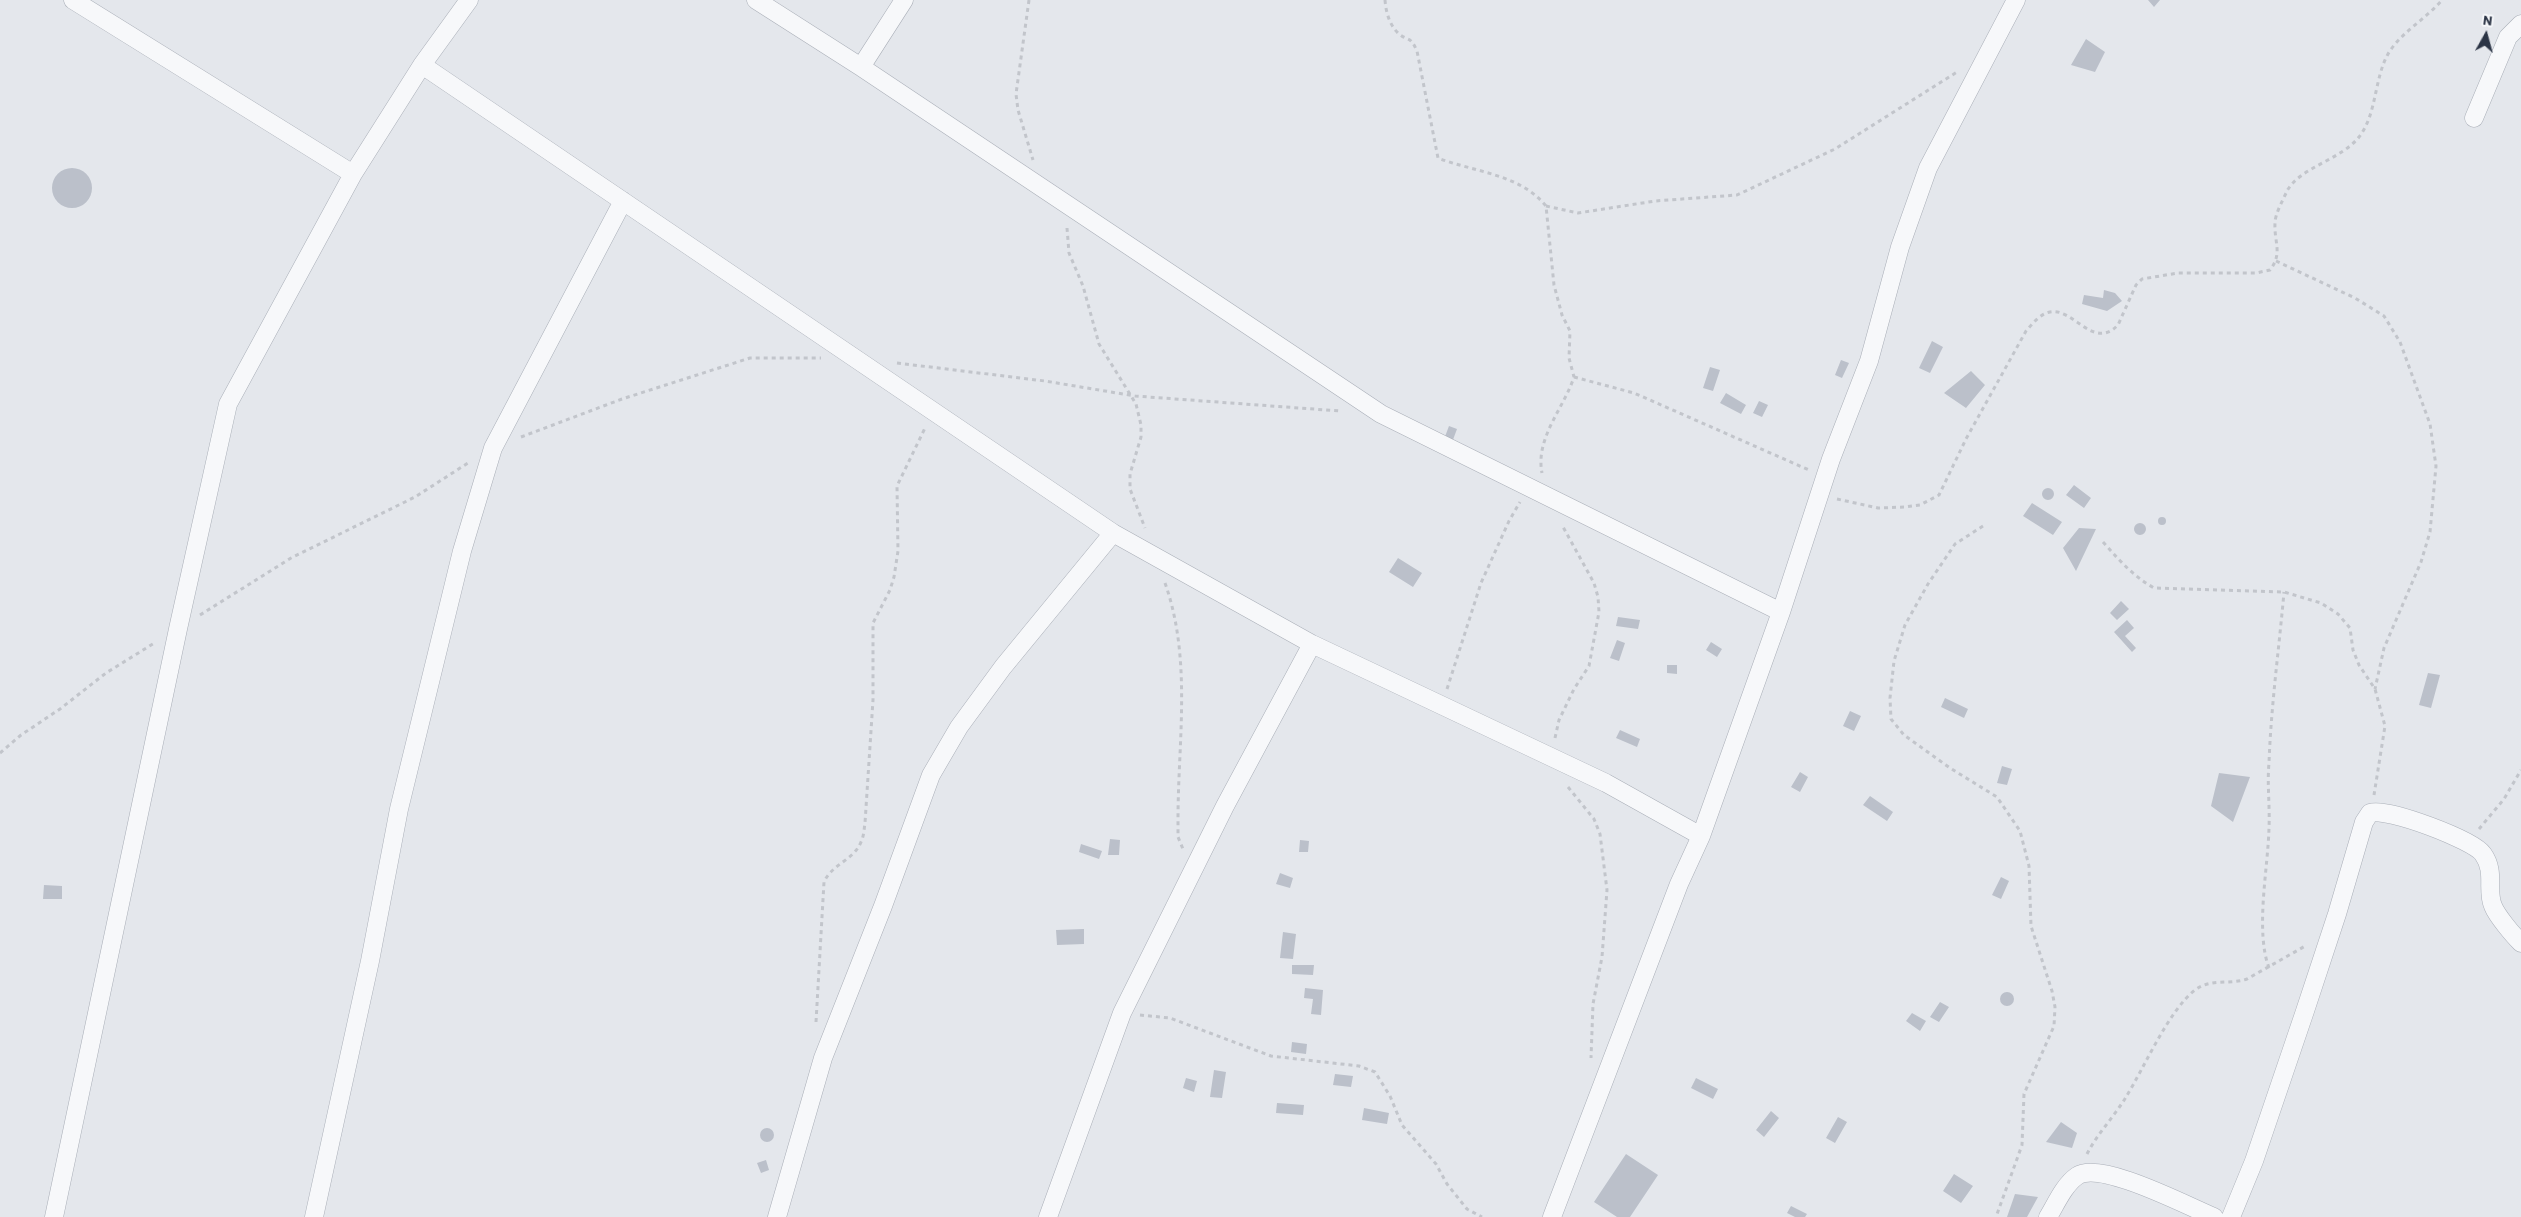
<!DOCTYPE html>
<html>
<head>
<meta charset="utf-8">
<style>
	body { margin:0 }
	#map { position:relative; width:2521px; height:1217px; overflow:hidden; background:#e4e7ec; font-family:Barlow,sans-serif }
	canvas { display:block }
	.north { position:absolute; left:2461px; top:10px; width:50px; height:50px; -webkit-text-stroke:4px #f4f6f9; paint-order:stroke; rotate:7deg; font-size:14px; font-weight:700; line-height:20px; text-align:center; color:#2b3445 }
	.north::after { content:''; display:block; margin:auto; width:18px; height:22px; background:#2b3445; clip-path:polygon(50% 0,100% 100%,50% 72%,0 100%) }
</style>
</head>
<body>
<div id="map">
<canvas width="2521" height="1217"></canvas>
<div class="north">N</div>
</div>
<script>
const context = document.querySelector('canvas').getContext('2d');
context.lineJoin = 'round';
function fill(path, color) { context.fillStyle = color; context.fill(path, 'evenodd'); }
function stroke(path, color, width, dash) { context.strokeStyle = color; context.lineWidth = width; context.lineCap = dash ? 'butt' : 'round'; context.setLineDash(dash || []); context.stroke(path); }
fill(new Path2D(`
	M 2148,0 L 2160,0 L 2154,7 Z
	M 2086,39 L 2105,52 L 2095,72 L 2071,65 Z
	M52 188a20 20 0 1 1 40 0a20 20 0 1 1-40 0Z
	M 2104,290 L 2115,293 L 2122,301 L 2107,311 L 2082,304 L 2084,295 L 2103,298 Z
	M 1932,341 L 1943,347 L 1930,373 L 1919,368 Z
	M 1841,360 L 1849,363 L 1842,378 L 1835,375 Z
	M 1710,367 L 1720,370 L 1713,391 L 1703,388 Z
	M 1971,371 L 1985,385 L 1966,408 L 1944,393 Z
	M 1726,393 L 1746,405 L 1741,414 L 1720,403 Z
	M 1759,401 L 1768,405 L 1762,417 L 1753,413 Z
	M 1449,426 L 1457,429 L 1451,445 L 1443,442 Z
	M 2074,485 L 2091,498 L 2084,508 L 2066,495 Z
	M2042 494a6 6 0 1 1 12 0a6 6 0 1 1-12 0Z
	M 2032,503 L 2062,522 L 2053,535 L 2023,516 Z
	M2158 521a4 4 0 1 1 8 0a4 4 0 1 1-8 0Z
	M2134 529a6 6 0 1 1 12 0a6 6 0 1 1-12 0Z
	M 2079,528 L 2096,529 L 2076,571 L 2063,548 Z
	M 1398,558 L 1422,573 L 1413,587 L 1389,572 Z
	M 2121,601 L 2129,609 L 2117,620 L 2110,613 Z
	M 1618,617 L 1640,620 L 1638,629 L 1616,626 Z
	M 2127,620 L 2134,628 L 2125,636 L 2136,648 L 2132,652 L 2114,632 Z
	M 1617,640 L 1625,643 L 1619,661 L 1610,658 Z
	M 1711,642 L 1722,649 L 1717,657 L 1706,650 Z
	M 1667,665 L 1677,665 L 1677,674 L 1667,673 Z
	M 2428,673 L 2440,675 L 2431,708 L 2419,705 Z
	M 1945,698 L 1968,709 L 1964,718 L 1941,707 Z
	M 1850,711 L 1861,716 L 1854,731 L 1843,726 Z
	M 1620,730 L 1640,739 L 1637,747 L 1616,738 Z
	M 2002,766 L 2012,769 L 2007,785 L 1997,783 Z
	M 1800,772 L 1808,777 L 1800,792 L 1791,787 Z
	M 2219,773 L 2250,777 L 2233,822 L 2211,806 Z
	M 1870,796 L 1893,812 L 1887,821 L 1863,805 Z
	M 1110,839 L 1120,840 L 1119,855 L 1108,855 Z
	M 1300,840 L 1309,841 L 1308,852 L 1299,852 Z
	M 1081,844 L 1102,851 L 1099,859 L 1079,852 Z
	M 1280,873 L 1293,878 L 1290,888 L 1276,884 Z
	M 2001,877 L 2009,881 L 2001,899 L 1992,895 Z
	M 44,885 L 62,886 L 62,899 L 43,899 Z
	M 1084,929 L 1084,944 L 1057,945 L 1056,930 Z
	M 1283,932 L 1296,934 L 1293,959 L 1280,958 Z
	M 1292,965 L 1314,965 L 1313,975 L 1292,974 Z
	M 1305,988 L 1323,990 L 1321,1015 L 1311,1014 L 1313,999 L 1304,998 Z
	M2000 999a7 7 0 1 1 14 0a7 7 0 1 1-14 0Z
	M 1940,1002 L 1949,1007 L 1939,1022 L 1930,1017 Z
	M 1912,1013 L 1926,1021 L 1920,1031 L 1906,1021 Z
	M 1292,1042 L 1307,1044 L 1306,1054 L 1291,1052 Z
	M 1214,1070 L 1226,1072 L 1222,1098 L 1210,1097 Z
	M 1335,1074 L 1353,1076 L 1351,1087 L 1333,1085 Z
	M 1186,1078 L 1197,1081 L 1194,1092 L 1183,1088 Z
	M 1696,1078 L 1718,1089 L 1713,1099 L 1691,1088 Z
	M 1277,1103 L 1304,1105 L 1303,1115 L 1276,1113 Z
	M 1364,1108 L 1389,1113 L 1387,1124 L 1362,1120 Z
	M 1771,1111 L 1779,1118 L 1764,1137 L 1756,1130 Z
	M 1838,1117 L 1847,1122 L 1835,1143 L 1826,1138 Z
	M 2061,1122 L 2077,1133 L 2072,1148 L 2046,1142 Z
	M760 1135a7 7 0 1 1 14 0a7 7 0 1 1-14 0Z
	M 1626,1154 L 1658,1175 L 1630,1217 L 1617,1217 L 1594,1202 Z
	M 766,1160 L 769,1170 L 761,1173 L 757,1163 Z
	M 1954,1174 L 1973,1186 L 1961,1203 L 1943,1191 Z
	M 2015,1194 L 2038,1197 L 2027,1217 L 2007,1217 Z
	M 1791,1206 L 1807,1214 L 1805,1217 L 1795,1217 L 1787,1213 Z`), '#bbc0ca');
const street = new Path2D(`
	M 73,0 L 353,174
	M 756,0 L 861,67 L 1381,414 L 1781,612
	M 422,65 L 1113,533 L 1312,644 L 1606,783 L 1701,836
	M 861,67 L 904,0
	M 2474,118 L 2508,37 L 2521,24
	M 54,1217 L 178,629 L 228,404 L 353,174 L 422,65 L 469,0
	M 314,1217 L 370,961 L 399,809 L 462,551 L 493,448 L 623,201
	M 777,1217 L 823,1058 L 883,906 L 931,775 L 959,727 L 1003,667 L 1113,533
	M 1048,1217 L 1122,1013 L 1225,806 L 1312,644
	M 1552,1217 L 1679,884 L 1701,836 L 1781,612 L 1831,459 L 1869,361 L 1900,247 L 1928,168 L 2016,0
	M 2048,1217 C 2056,1204 2064,1185 2077,1176 C 2100,1160 2187,1206 2214,1217
	M 2231,1217 L 2254,1161 L 2305,1011 L 2337,914 L 2364,822 L 2370,813 C 2387,807 2473,840 2483,854 C 2496,872 2486,890 2493,906 C 2497,916 2513,935 2521,943`);
stroke(street, '#a9aeb7', 19);
stroke(new Path2D(`
	M 1029,0 L 1016,94 L 1018,110 L 1033,160
	M 1385,0 C 1386,12 1389,24 1398,33 C 1408,42 1410,35 1417,51 L 1438,158 C 1474,172 1520,174 1546,206 L 1554,285 L 1562,315 L 1570,331 L 1569,358 L 1574,377 C 1564,408 1535,438 1542,473
	M 1546,206 L 1578,213 L 1655,201 L 1737,195 L 1835,149 L 1957,72
	M 1067,228 L 1069,253 L 1083,286 L 1099,344 L 1136,404 L 1141,425 L 1141,437 L 1130,474 L 1130,489 L 1145,528
	M 2276,261 L 2355,298 L 2384,316 L 2400,342 L 2430,424 L 2436,466 L 2430,532 L 2421,562 L 2384,648 L 2375,689
	M 897,363 L 1045,381 L 1135,396 L 1340,411
	M 1574,377 L 1634,393 L 1809,470
	M 521,437 L 622,399 L 750,358 L 821,358
	M 1837,499 L 1878,508 L 1905,507 L 1920,505 L 1939,495 L 1966,439 L 2026,331 C 2033,323 2040,314 2050,312 C 2073,307 2093,351 2118,325 L 2136,285 L 2142,279 L 2178,273 L 2256,273 L 2270,270 C 2283,253 2274,243 2275,223 C 2275,214 2283,200 2287,191 C 2300,167 2341,160 2359,137 C 2377,114 2374,79 2388,54 C 2400,33 2426,19 2442,0
	M 1983,526 L 1955,544 L 1928,584 L 1905,625 L 1894,661 L 1890,698 L 1891,719 L 1904,735 L 1950,768 L 1997,797 L 2020,831 L 2029,866 L 2031,926 L 2052,991 L 2055,1007 L 2054,1026 L 2024,1094 L 2022,1145 L 1996,1217
	M 2103,542 C 2119,560 2133,576 2154,588 L 2284,592 L 2321,603 L 2338,614 L 2350,628 L 2353,650 L 2359,665 L 2375,689 L 2385,726 L 2374,795
	M 1165,583 C 1192,659 1178,741 1178,819 L 1178,837 L 1183,849
	M 200,615 L 291,558 L 415,497 L 468,463
	M 1447,689 L 1481,583 L 1509,521 L 1520,502
	M 1555,738 L 1559,720 L 1574,689 L 1589,666 L 1599,612 L 1598,597 L 1594,583 L 1562,525
	M 0,753 L 21,735 L 60,709 L 106,673 L 156,642
	M 1568,787 L 1594,819 L 1600,834 L 1607,890 L 1602,957 L 1593,1004 L 1591,1058
	M 2479,829 L 2504,799 L 2521,770
	M 2269,968 C 2255,930 2268,869 2269,828 C 2270,806 2267,784 2269,763 C 2271,706 2279,649 2284,592
	M 1140,1015 L 1170,1018 L 1271,1056 L 1359,1066 L 1375,1072 L 1390,1096 L 1402,1125 L 1436,1164 L 1447,1184 L 1467,1209 L 1482,1217
	M 816,1022 L 824,882 C 832,864 854,860 861,842 C 864,836 864,829 865,823 L 873,700 L 873,623 L 890,590 L 894,577 L 898,551 L 897,486 L 925,428
	M 2087,1154 C 2097,1134 2114,1117 2126,1097 C 2144,1068 2169,1010 2195,990 C 2211,978 2229,985 2247,979 L 2307,945`), '#c2c5cb', 3, [4, 4]);
stroke(street, '#f7f8fa', 18);
</script>
</body>
</html>
